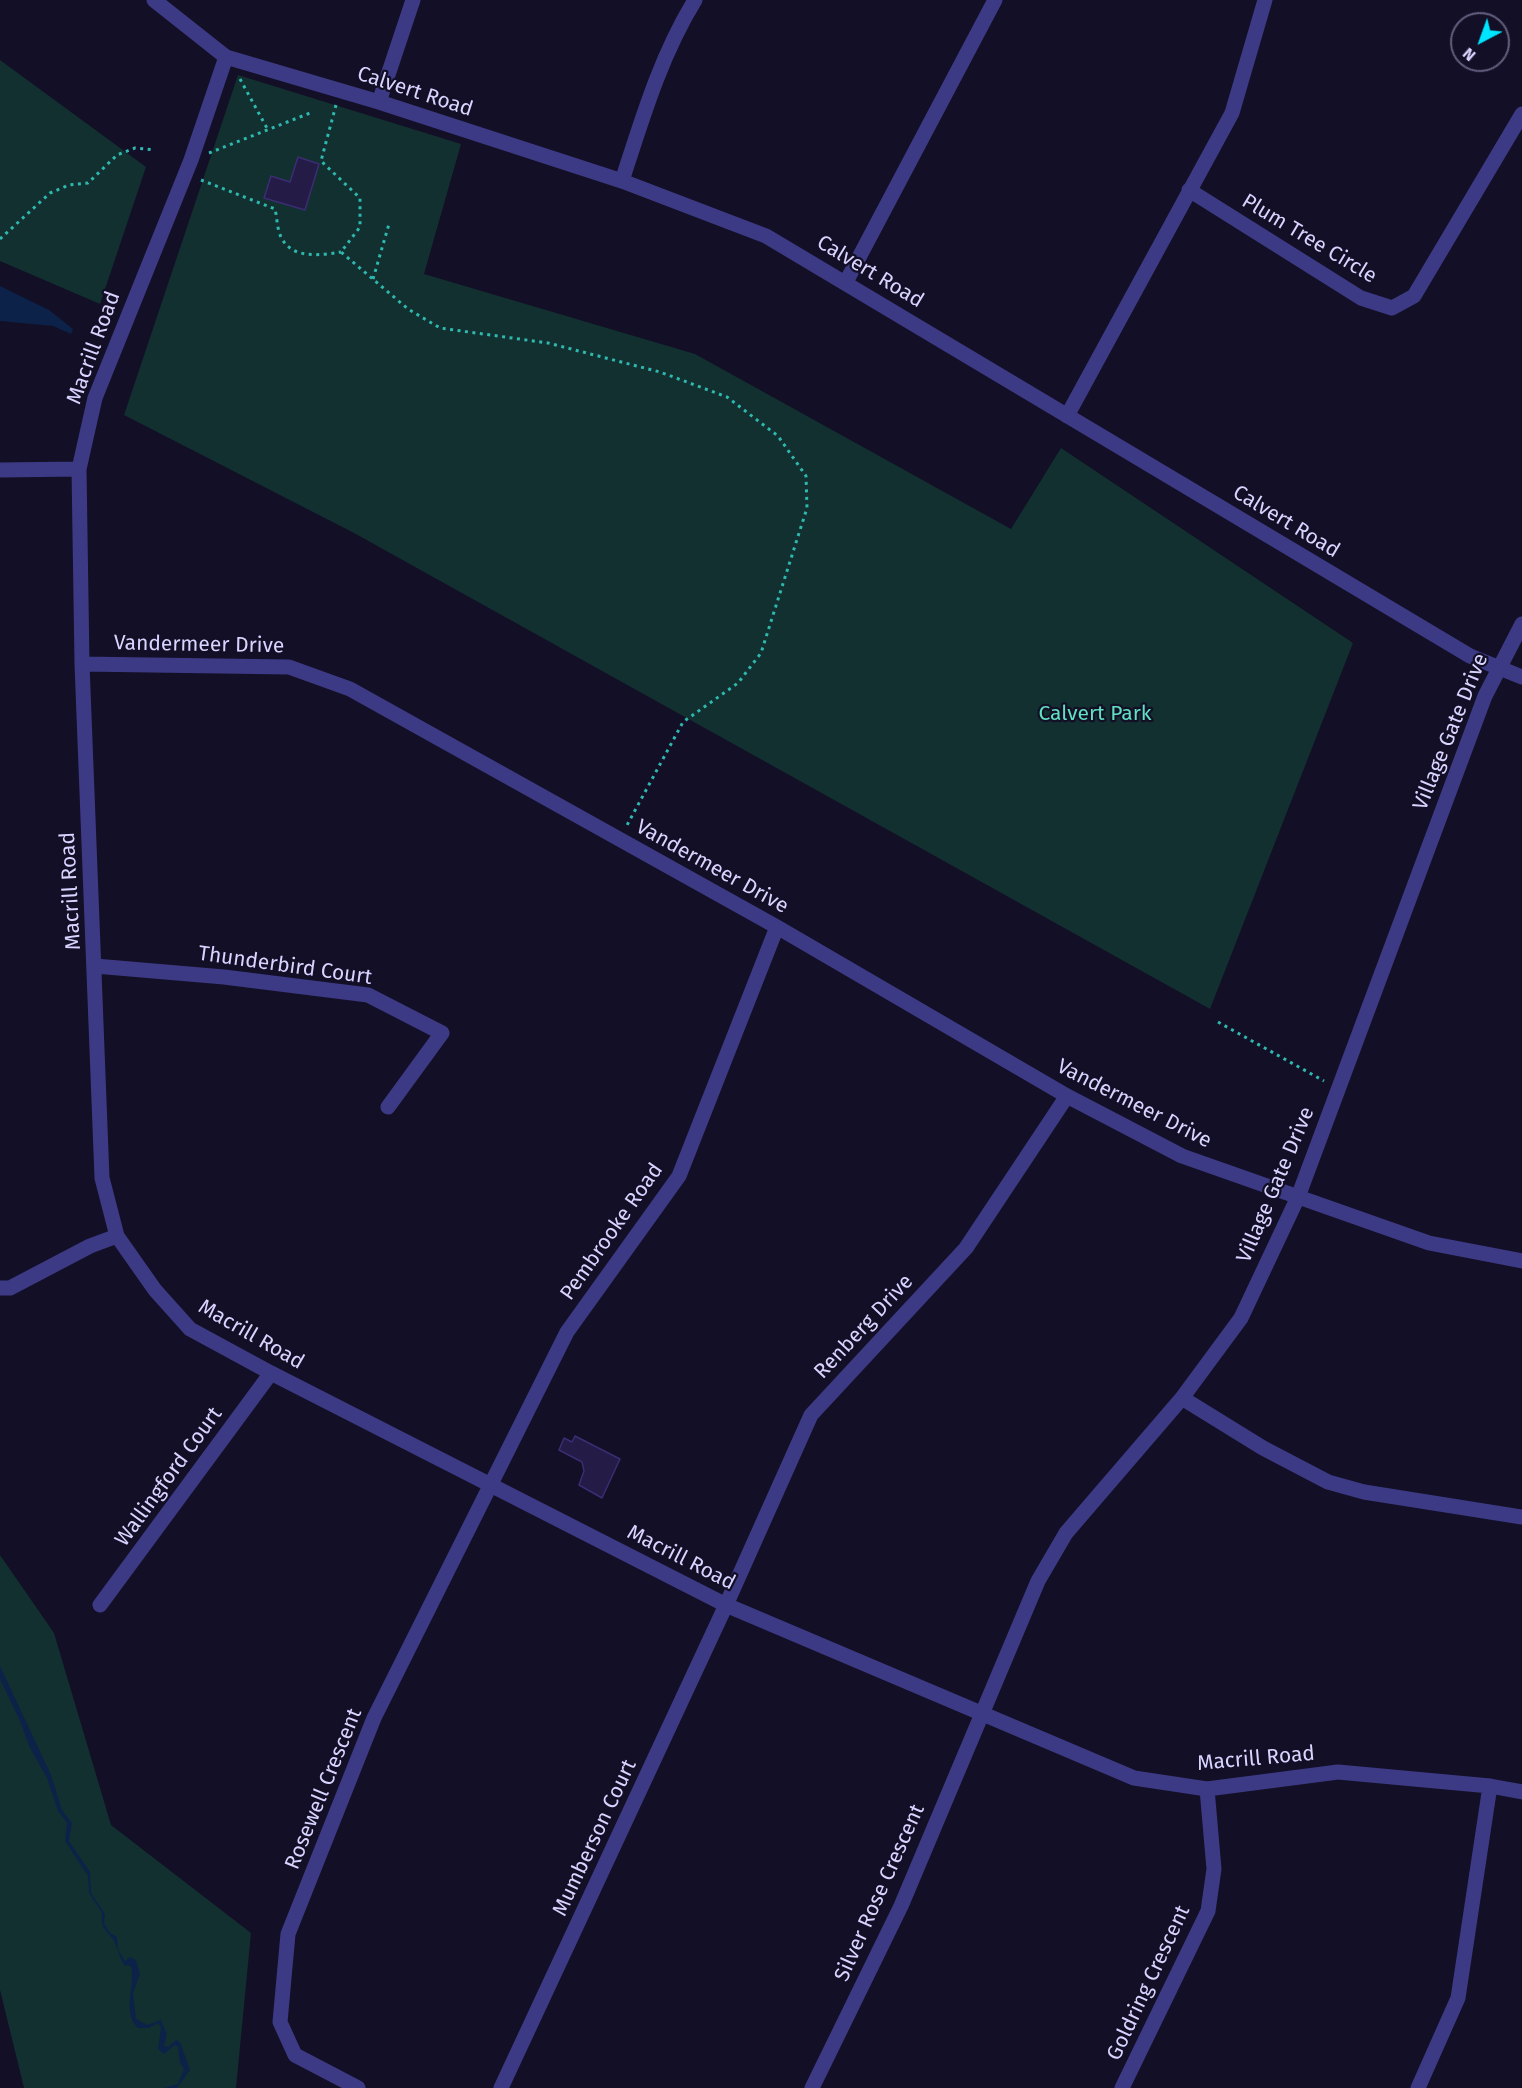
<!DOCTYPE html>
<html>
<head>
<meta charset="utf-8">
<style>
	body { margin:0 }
	#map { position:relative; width:1522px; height:2088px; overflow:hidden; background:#130f26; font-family:"Fira Sans",sans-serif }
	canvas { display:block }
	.north { position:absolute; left:1450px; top:12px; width:60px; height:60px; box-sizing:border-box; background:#130f26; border:2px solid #625e7d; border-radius:50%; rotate:221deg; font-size:16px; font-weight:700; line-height:24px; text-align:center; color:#d9d4ff }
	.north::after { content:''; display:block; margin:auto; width:21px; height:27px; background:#00e5ff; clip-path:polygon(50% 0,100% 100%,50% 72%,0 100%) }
</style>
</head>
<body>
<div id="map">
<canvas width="1522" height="2088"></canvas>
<div class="north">N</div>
</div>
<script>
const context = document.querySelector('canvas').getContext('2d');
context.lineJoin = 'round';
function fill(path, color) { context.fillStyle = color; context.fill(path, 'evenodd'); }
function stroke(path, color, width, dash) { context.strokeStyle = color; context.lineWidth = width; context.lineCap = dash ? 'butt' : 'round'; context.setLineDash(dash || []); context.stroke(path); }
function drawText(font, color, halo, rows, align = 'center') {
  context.font = font + ' "Fira Sans",sans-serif'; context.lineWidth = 4.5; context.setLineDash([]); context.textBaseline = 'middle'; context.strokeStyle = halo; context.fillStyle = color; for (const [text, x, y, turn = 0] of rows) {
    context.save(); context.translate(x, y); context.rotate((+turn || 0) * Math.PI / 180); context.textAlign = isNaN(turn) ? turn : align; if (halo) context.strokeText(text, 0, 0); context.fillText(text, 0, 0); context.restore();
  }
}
fill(new Path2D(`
	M 0,60 L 146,167 L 100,304 L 0,261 Z
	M 238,75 L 461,144 L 424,274 L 695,354 L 1011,529 L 1061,448 L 1353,643 L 1210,1009 L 354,533 L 124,415 Z
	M 0,1555 L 54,1633 L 111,1825 L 251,1933 L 236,2088 L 24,2088 L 0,1990 Z`), '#12302f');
fill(new Path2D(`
	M 0,286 L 49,310 L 73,329 L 71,334 L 53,326 L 0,321 Z
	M 0,1666 L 51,1775 L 62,1810 L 72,1823 L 69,1841 L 90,1872 L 91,1893 L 105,1914 L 104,1923 L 110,1933 L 117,1937 L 118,1949 L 125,1961 L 130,1957 L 136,1960 L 140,1974 L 133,1993 L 136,2019 L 147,2025 L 161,2020 L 167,2034 L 164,2046 L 168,2047 L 176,2040 L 180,2042 L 190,2070 L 177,2088 L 164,2088 L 178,2084 L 184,2069 L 180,2063 L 178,2047 L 175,2045 L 164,2054 L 158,2049 L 161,2028 L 158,2023 L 149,2028 L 138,2028 C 121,2011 136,1986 131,1966 L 124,1965 C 119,1957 117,1944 112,1938 C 105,1929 100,1927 102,1913 L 89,1893 L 88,1876 L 65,1841 L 67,1823 L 58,1811 L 47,1778 L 30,1748 L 20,1721 L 0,1679 Z`), '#0c2248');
const building = new Path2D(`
	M 298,157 L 319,164 L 305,210 L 264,198 L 271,176 L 290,182 Z
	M 575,1436 L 620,1459 L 602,1498 L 579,1485 L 584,1471 L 582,1462 L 559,1450 L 564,1438 L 572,1442 Z`);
fill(building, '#241b47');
stroke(building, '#3b2d73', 1.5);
stroke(new Path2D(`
	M 240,79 L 268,130
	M 336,105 L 321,161 L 360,198 L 360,227 L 341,252 L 408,309 L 440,328 L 548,343 L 660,372 L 727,397 L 778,436 L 806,476 L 807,508 L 761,653 L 738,683 L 683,722 L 626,827
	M 209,153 L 310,113
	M 201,180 L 275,209 C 277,217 277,229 281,237 C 292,260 321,255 341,252
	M 0,239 L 50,193 L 69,185 L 88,183 L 117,155 L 135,148 L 155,150
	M 373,279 L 389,224
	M 1218,1022 L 1324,1081`), '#2fb8b0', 3, [3, 4.5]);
stroke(new Path2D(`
	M 154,0 L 226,57 L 379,102 L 622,181 L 766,236 L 1470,656 L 1522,677
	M 226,57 L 191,160 L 95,398 L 79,469 L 82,664 L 102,1178 L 117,1236 L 155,1290 L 190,1329 L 271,1373 L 726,1605 L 1134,1778 L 1207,1789 L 1338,1772 L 1490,1786 L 1522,1792
	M 379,102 L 413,0
	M 622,181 C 642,119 661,55 695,0
	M 1189,190 L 1361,298 L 1392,308 L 1414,296 L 1522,114
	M 846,282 L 995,0
	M 1067,416 L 1232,113 L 1265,0
	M 0,470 L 79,469
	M 82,664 L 289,667 L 350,689 L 777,927 L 1067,1096 L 1182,1156 L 1429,1243 L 1522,1261
	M 95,966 L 224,977 L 368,995 L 442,1033 L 388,1107
	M 0,1288 L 10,1288 L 90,1246 L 117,1236
	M 1182,1398 L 1263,1448 L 1328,1482 L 1364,1492 L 1522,1517
	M 100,1605 L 271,1373
	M 358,2088 L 295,2055 L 280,2022 L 288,1934 L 374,1718 L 567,1332 L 679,1176 L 777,927
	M 501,2088 L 726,1605 L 811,1415 L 966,1248 L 1067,1096
	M 812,2088 L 901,1906 L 1038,1581 L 1066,1533 L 1182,1398 L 1241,1318 L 1298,1197 L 1485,696 L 1522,624
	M 1122,2088 L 1208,1911 L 1214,1869 L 1207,1789
	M 1418,2088 L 1458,1998 L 1490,1786`), '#3d3a85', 15);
drawText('21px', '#d9d4ff', '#130f26', [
	["Calvert Road",415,92,18],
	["Plum Tree Circle",1309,239,31],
	["Calvert Road",870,272,31],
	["Macrill Road",94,348,-70],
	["Calvert Road",1286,522,31],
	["Vandermeer Drive",199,645,1],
	["Village Gate Drive",1451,732,-68],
	["Vandermeer Drive",712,867,29],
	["Macrill Road",71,891,-93],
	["Thunderbird Court",285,966,8],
	["Vandermeer Drive",1134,1104,27],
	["Village Gate Drive",1276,1185,-67],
	["Pembrooke Road",612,1232,-55],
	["Renberg Drive",864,1327,-47],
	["Macrill Road",251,1335,30],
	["Wallingford Court",169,1477,-54],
	["Macrill Road",681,1558,27],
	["Macrill Road",1256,1759,-5],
	["Rosewell Crescent",324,1789,-68],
	["Mumberson Court",595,1838,-65],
	["Silver Rose Crescent",880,1893,-66],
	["Goldring Crescent",1149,1983,-65]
]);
drawText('21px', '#5fe0c0', '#130f26', [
	["Calvert Park",1095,714]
]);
</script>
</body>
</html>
